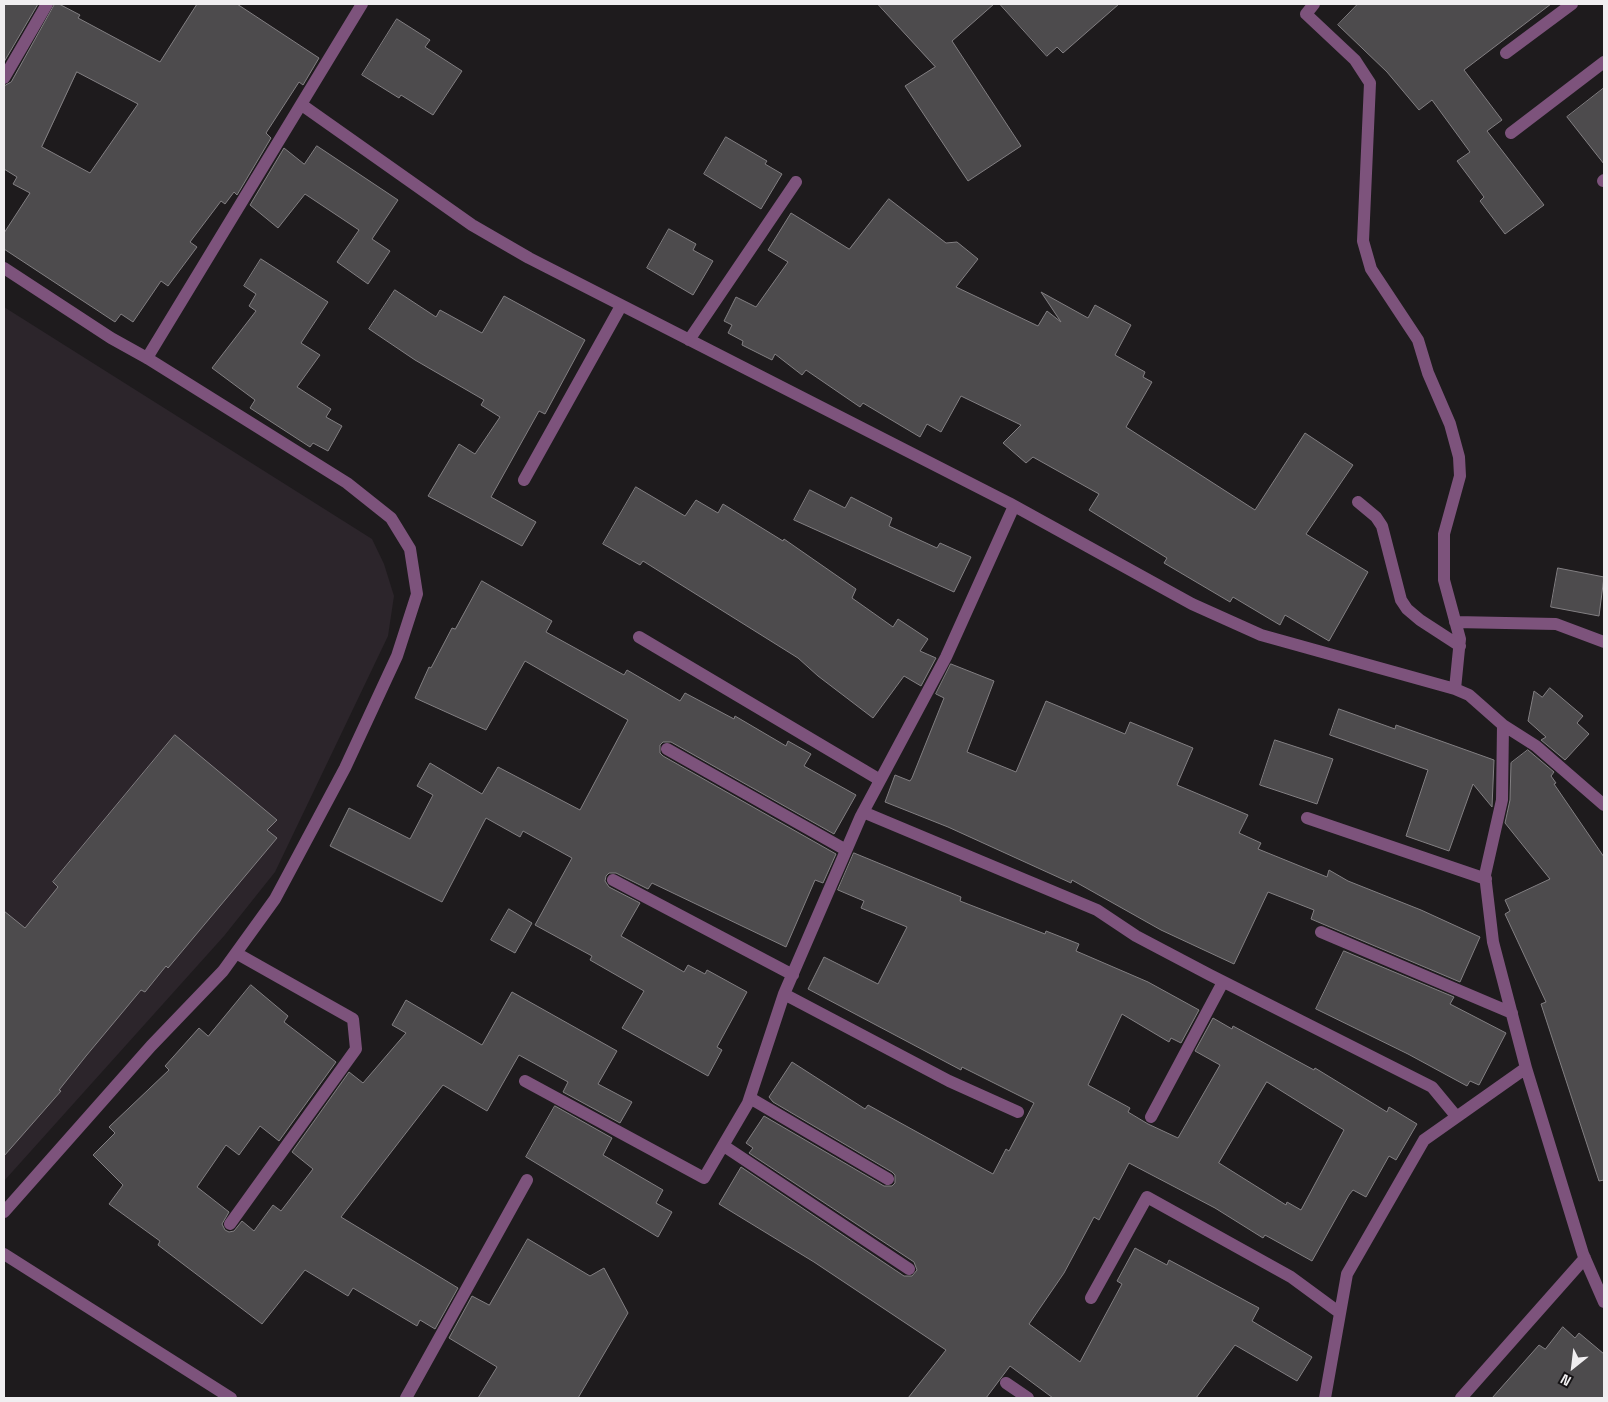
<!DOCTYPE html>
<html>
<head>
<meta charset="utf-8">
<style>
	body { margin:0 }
	#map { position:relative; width:1608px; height:1402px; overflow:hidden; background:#1e1b1d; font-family:"Space Grotesk",sans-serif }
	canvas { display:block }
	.frame { position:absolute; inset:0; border:5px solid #f0eef0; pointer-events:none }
	.north { position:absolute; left:1548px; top:1342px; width:50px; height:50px; -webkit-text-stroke:4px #141214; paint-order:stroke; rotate:209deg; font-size:14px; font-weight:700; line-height:20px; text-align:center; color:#f0eef0 }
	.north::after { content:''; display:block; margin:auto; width:18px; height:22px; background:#f0eef0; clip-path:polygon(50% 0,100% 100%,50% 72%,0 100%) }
</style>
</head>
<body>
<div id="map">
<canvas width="1608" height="1402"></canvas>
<div class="frame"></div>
<div class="north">N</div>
</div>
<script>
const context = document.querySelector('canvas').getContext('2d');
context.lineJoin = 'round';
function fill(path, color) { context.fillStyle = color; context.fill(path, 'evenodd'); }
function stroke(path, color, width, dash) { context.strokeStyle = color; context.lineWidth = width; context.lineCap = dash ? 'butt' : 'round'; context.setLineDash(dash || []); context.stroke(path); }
fill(new Path2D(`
	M 4,307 L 372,539 L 384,564 L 394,596 L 388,636 L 275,872 L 224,936 L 4,1181 Z`), '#2c252b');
const building = new Path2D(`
	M 4,4 L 38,4 L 4,62 Z
	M 55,4 L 59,4 L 80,15 L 78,18 L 160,62 L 197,4 L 237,4 L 319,58 L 303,85 L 299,82 L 266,133 L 271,138 L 237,195 L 234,192 L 225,204 L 221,201 L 190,242 L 197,247 L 168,286 L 161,281 L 133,322 L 121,314 L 115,322 L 4,249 L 4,233 L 30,193 L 13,184 L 17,177 L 4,169 L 4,86 L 11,82 ZM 77,72 L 138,104 L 90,173 L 42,147 Z
	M 878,4 L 994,4 L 952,41 L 1021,146 L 968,181 L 905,86 L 935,67 Z
	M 1000,4 L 1119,4 L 1063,53 L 1057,47 L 1047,56 Z
	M 1358,4 L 1551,4 L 1464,70 L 1502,120 L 1487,131 L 1544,205 L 1505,234 L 1480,201 L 1484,197 L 1457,161 L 1470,152 L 1432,100 L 1419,110 L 1387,72 L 1338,25 Z
	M 397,19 L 430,40 L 425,47 L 462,71 L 433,115 L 401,95 L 399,98 L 362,75 Z
	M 1604,88 L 1604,164 L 1567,117 Z
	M 726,137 L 767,161 L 765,164 L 782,174 L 761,209 L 704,174 Z
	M 317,146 L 398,200 L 372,239 L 390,251 L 368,284 L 337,262 L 359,230 L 305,194 L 278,228 L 250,205 L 284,148 L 304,164 Z
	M 889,199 L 946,243 L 957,242 L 978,259 L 956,287 L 1038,326 L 1047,311 L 1061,322 L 1041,292 L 1088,318 L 1095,305 L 1131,325 L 1115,355 L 1145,372 L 1143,377 L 1152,382 L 1126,427 L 1255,510 L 1305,433 L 1353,465 L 1306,534 L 1368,572 L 1329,641 L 1285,615 L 1280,625 L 1233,597 L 1230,602 L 1164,563 L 1167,558 L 1089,510 L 1099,494 L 1033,457 L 1026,463 L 1003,443 L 1021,425 L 961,396 L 941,432 L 927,424 L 920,437 L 863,403 L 860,407 L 806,370 L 802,375 L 775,354 L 772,360 L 742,345 L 743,341 L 728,333 L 732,325 L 724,321 L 736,297 L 756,307 L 788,262 L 768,250 L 791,213 L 849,249 Z
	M 669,229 L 696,244 L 693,250 L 713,261 L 693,295 L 647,268 Z
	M 261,259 L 328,302 L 301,343 L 320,355 L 297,387 L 331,409 L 326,417 L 342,426 L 328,451 L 313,443 L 310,447 L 250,408 L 255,400 L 212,368 L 256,311 L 249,306 L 256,294 L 244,286 Z
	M 395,290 L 436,317 L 440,310 L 482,333 L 504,296 L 585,340 L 545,414 L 539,411 L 491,497 L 536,522 L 522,546 L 428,496 L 459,444 L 475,454 L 500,417 L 481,405 L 484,400 L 415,360 L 369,329 Z
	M 636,487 L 685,516 L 696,500 L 718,513 L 723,504 L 783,541 L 784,539 L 856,589 L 852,598 L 893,627 L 898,619 L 928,639 L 920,651 L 936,658 L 921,686 L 904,676 L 873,718 L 818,676 L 798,658 L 643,561 L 640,565 L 603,544 Z
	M 810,490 L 845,508 L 851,497 L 892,518 L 889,526 L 937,548 L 940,543 L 971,557 L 954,592 L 794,520 Z
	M 1558,568 L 1604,577 L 1599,616 L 1551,607 Z
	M 482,581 L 552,621 L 546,632 L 624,675 L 627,670 L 680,701 L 685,693 L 734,719 L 735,716 L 786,746 L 788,741 L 811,754 L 804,766 L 856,795 L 834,834 L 671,742 L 663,742 L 660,745 L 660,753 L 663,756 L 836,854 L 823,883 L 815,880 L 786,947 L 652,883 L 648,889 L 616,873 L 609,873 L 606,876 L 605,881 L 609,887 L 640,903 L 621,936 L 684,972 L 688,965 L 705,974 L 707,970 L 747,992 L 717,1047 L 722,1050 L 708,1076 L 622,1028 L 644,991 L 590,960 L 592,956 L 535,925 L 572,858 L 523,831 L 520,837 L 486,818 L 442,902 L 330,846 L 349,808 L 410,839 L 433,795 L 417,786 L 430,763 L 482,794 L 498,767 L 580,810 L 628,720 L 525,661 L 486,730 L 415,698 L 429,667 L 431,668 L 452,628 L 455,629 Z
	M 951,664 L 994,681 L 967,752 L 1016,772 L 1046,701 L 1125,734 L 1130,722 L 1193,748 L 1177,785 L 1248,815 L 1239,833 L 1261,843 L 1258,849 L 1327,877 L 1329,870 L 1348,881 L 1421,910 L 1480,937 L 1460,982 L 1311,919 L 1314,910 L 1268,892 L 1234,964 L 1161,930 L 1072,880 L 1071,883 L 948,827 L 885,802 L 895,775 L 910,781 L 912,778 L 944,698 L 936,694 Z
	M 1550,688 L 1583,716 L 1577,723 L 1589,734 L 1565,760 L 1541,740 L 1546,737 L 1528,721 L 1534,691 L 1542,697 Z
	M 1339,709 L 1395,729 L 1396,725 L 1494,760 L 1492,807 L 1473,784 L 1449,851 L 1406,836 L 1428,770 L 1330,735 Z
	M 175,735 L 277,820 L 267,830 L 277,838 L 168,968 L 166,966 L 145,992 L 141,990 L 86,1056 L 59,1090 L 61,1091 L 4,1156 L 4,911 L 25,928 L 58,887 L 53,882 Z
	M 1275,740 L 1333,759 L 1317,804 L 1260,785 Z
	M 1528,750 L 1554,772 L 1551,776 L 1556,783 L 1554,784 L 1604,857 L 1604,1180 L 1599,1181 L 1541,1004 L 1546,1002 L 1505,914 L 1510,911 L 1505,900 L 1550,879 L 1505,823 L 1510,800 L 1511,763 Z
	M 854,853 L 961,897 L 960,901 L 1045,934 L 1046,931 L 1079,944 L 1076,951 L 1148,982 L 1199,1010 L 1181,1043 L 1171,1038 L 1169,1042 L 1122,1014 L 1088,1085 L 1130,1108 L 1128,1112 L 1148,1124 L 1178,1138 L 1220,1065 L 1195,1051 L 1213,1018 L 1232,1029 L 1233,1026 L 1314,1070 L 1315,1068 L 1387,1112 L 1389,1107 L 1417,1124 L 1396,1160 L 1389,1156 L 1366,1197 L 1353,1190 L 1349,1195 L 1312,1261 L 1265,1235 L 1263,1238 L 1215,1208 L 1129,1163 L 1099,1220 L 1094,1217 L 1064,1273 L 1029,1324 L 1080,1362 L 1122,1284 L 1117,1281 L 1135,1248 L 1167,1265 L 1169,1260 L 1259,1308 L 1252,1321 L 1312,1357 L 1297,1381 L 1235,1345 L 1196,1398 L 1053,1398 L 1010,1366 L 986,1398 L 908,1398 L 946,1350 L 814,1262 L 719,1204 L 741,1167 L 904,1276 L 912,1276 L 917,1270 L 914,1262 L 749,1153 L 753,1148 L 746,1143 L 764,1116 L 884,1186 L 892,1186 L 895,1183 L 895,1175 L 892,1172 L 773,1102 L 769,1097 L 792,1062 L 865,1109 L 868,1105 L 993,1174 L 1006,1149 L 1009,1151 L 1034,1103 L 962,1067 L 961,1070 L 808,989 L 824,957 L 878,984 L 907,927 L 861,908 L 864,901 L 838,890 ZM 1267,1082 L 1344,1130 L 1301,1210 L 1287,1202 L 1286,1205 L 1219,1163 Z
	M 509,909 L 532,923 L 515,953 L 491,940 Z
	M 1344,951 L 1454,997 L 1450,1004 L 1506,1033 L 1479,1085 L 1470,1081 L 1467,1086 L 1408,1054 L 1316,1009 Z
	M 251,985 L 288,1016 L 284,1022 L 336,1062 L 279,1141 L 260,1126 L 239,1155 L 226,1145 L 197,1187 L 229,1212 L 222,1224 L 225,1230 L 229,1232 L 234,1231 L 242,1221 L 254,1231 L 273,1205 L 281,1211 L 313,1169 L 292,1152 L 349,1072 L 363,1083 L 406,1033 L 392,1025 L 406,1000 L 482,1045 L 512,992 L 617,1051 L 598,1084 L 632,1102 L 620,1123 L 563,1092 L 568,1082 L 519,1055 L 487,1111 L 443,1085 L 341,1217 L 458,1288 L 435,1329 L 420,1320 L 417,1326 L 353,1288 L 348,1296 L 305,1270 L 262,1324 L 158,1245 L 160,1241 L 109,1204 L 123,1185 L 93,1155 L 115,1133 L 109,1127 L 169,1070 L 165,1066 L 199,1028 L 208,1036 Z
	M 555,1106 L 612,1138 L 603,1155 L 663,1190 L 656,1203 L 672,1212 L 658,1237 L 526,1157 Z
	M 528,1239 L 590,1276 L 604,1268 L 628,1313 L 578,1398 L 478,1398 L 497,1367 L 449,1338 L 472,1296 L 489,1305 Z
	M 1563,1327 L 1575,1338 L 1579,1333 L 1604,1354 L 1604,1398 L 1492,1398 L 1539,1345 L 1545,1349 Z`);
fill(building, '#4d4b4d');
stroke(building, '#827f82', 1);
stroke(new Path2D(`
	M 1314,4 L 1306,14 L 1355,60 L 1370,83 L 1363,241 L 1371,269 L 1418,340 L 1428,373 L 1450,424 L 1459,457 L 1460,476 L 1444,534 L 1444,580 L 1460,639 L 1455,689
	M 1506,53 L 1572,4
	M 4,78 L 47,4
	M 302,105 L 472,225 L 529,258 L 1009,503 L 1192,604 L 1261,635 L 1455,689 L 1469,695 L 1503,725 L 1536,746 L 1604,805
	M 1511,133 L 1604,62
	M 1603,181 L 1604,180
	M 4,268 L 111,338 L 147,358 L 347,483 L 391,518 L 410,549 L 417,594 L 397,656 L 345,768 L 275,899 L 223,971 L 151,1046 L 4,1212
	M 689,340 L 796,182
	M 147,358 L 362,4
	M 524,480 L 621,306
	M 1358,502 L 1376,517 L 1382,526 L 1401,600 L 1407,609 L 1420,620 L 1460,646
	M 1455,622 L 1556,624 L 1604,642
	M 639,637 L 880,780
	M 1503,725 L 1502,800 L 1485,875 L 1493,942 L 1526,1068 L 1583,1254 L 1604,1302
	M 667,749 L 846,850
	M 863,812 L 1097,910 L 1136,936 L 1210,975 L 1432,1087 L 1456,1116
	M 1307,818 L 1486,879
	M 613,880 L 793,975
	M 1321,932 L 1512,1013
	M 784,994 L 949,1081 L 1018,1112
	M 525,1081 L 704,1178 L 748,1103 L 784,994 L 861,816 L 946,657 L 1014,506
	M 750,1098 L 888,1179
	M 1151,1117 L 1223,982
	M 724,1146 L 909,1269
	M 230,1224 L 356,1049 L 353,1019 L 236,953
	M 4,1254 L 231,1398
	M 1091,1298 L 1147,1197 L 1291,1277 L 1340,1313
	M 1006,1383 L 1028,1398
	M 406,1398 L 527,1180
	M 1325,1398 L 1347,1274 L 1424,1140 L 1526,1068
	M 1461,1398 L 1585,1258`), '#7d537c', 12);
</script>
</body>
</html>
